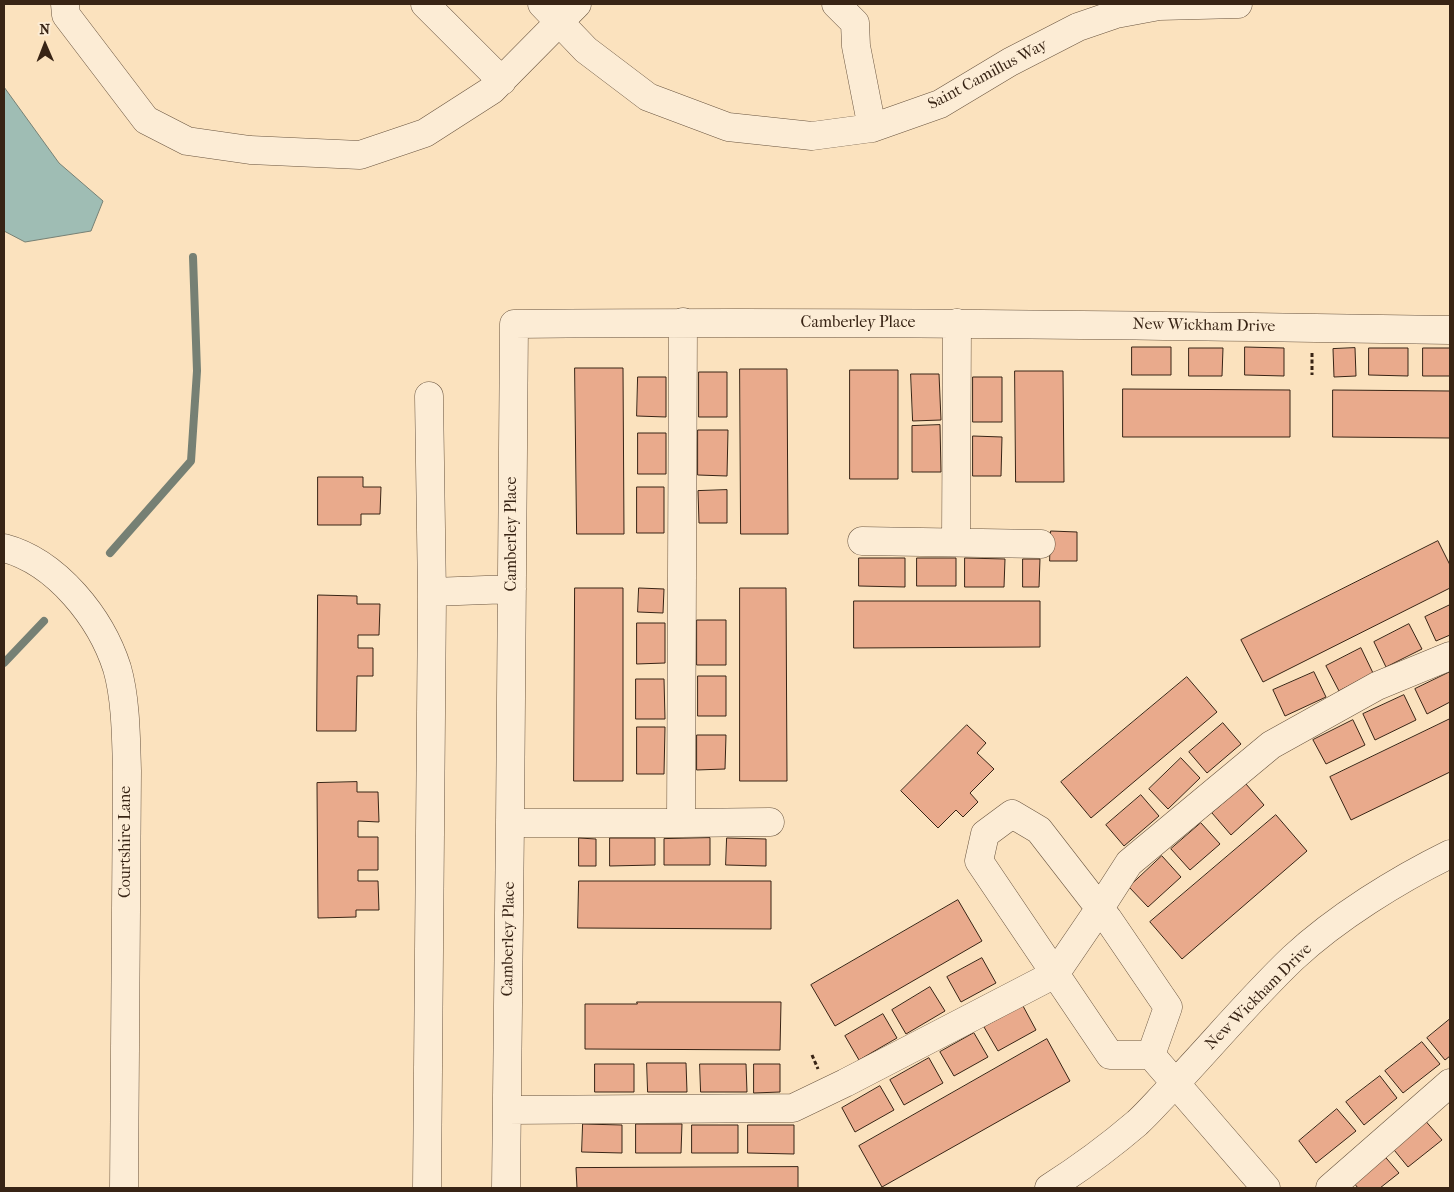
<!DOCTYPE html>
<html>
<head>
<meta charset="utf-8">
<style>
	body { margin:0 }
	#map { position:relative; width:1454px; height:1192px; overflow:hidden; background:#fbe2be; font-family:"IM FELL French Canon",serif }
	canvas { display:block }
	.frame { position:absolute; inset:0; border:5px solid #382415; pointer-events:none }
	.north { position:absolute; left:20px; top:20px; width:50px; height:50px; -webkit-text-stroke:4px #fcecd5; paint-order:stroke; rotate:359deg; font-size:14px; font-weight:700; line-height:20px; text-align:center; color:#382415 }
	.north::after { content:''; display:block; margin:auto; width:18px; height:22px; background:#382415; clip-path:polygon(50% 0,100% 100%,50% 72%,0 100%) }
</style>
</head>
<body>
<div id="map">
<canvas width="1454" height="1192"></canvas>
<div class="frame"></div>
<div class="north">N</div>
</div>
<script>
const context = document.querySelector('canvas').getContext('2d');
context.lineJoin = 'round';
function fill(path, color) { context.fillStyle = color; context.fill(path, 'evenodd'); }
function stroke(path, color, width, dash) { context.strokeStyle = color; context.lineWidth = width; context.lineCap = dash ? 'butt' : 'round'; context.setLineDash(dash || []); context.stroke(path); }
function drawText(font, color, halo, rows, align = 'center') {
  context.font = font + ' "IM FELL French Canon",serif'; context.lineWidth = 5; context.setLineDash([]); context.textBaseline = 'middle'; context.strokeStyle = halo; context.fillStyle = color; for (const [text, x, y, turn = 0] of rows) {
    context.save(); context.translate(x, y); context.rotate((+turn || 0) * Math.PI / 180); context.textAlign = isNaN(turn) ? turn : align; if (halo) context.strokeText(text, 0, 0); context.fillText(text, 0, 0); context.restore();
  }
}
const water = new Path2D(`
	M 4,87 L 59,163 L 103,201 L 91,231 L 25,242 L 4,231 Z`);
fill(water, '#9fbdb4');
stroke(water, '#768074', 1);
stroke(new Path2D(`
	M 110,553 L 191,461 L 197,371 L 193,257
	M 4,663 L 44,621`), '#768074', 8);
const building = new Path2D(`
	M 1132,347 L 1171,347 L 1171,375 L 1132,375 Z
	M 1245,347 L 1284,348 L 1284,376 L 1245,375 Z
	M 1189,348 L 1223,348 L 1222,376 L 1189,376 Z
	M 1355,348 L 1356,376 L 1334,377 L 1333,349 Z
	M 1369,348 L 1408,348 L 1408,376 L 1369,375 Z
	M 1423,348 L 1450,348 L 1450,376 L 1423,376 Z
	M 575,368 L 623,368 L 624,534 L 577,534 Z
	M 740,369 L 787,369 L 788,534 L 741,534 Z
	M 850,370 L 898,370 L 898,479 L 850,479 Z
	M 1015,371 L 1063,371 L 1064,482 L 1016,482 Z
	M 699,372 L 727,372 L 727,417 L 699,417 Z
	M 911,374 L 939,374 L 941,420 L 913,421 Z
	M 638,377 L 666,377 L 666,417 L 637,416 Z
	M 973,377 L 1002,377 L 1002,422 L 973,422 Z
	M 1123,389 L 1290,390 L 1290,437 L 1123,437 Z
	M 1333,390 L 1450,391 L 1450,438 L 1333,437 Z
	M 940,425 L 941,472 L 912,472 L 912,426 Z
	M 698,430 L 728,430 L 727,476 L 698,475 Z
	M 638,433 L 666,433 L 666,474 L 638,474 Z
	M 973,436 L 1002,437 L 1001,476 L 973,476 Z
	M 318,477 L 363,477 L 363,487 L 381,487 L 380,514 L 361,514 L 361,525 L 318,525 Z
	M 637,487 L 664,487 L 664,533 L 637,533 Z
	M 727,490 L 727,523 L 699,523 L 698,491 Z
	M 1051,531 L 1077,532 L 1077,561 L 1050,561 Z
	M 1438,541 L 1450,565 L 1450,588 L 1263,682 L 1241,640 Z
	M 859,558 L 905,558 L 905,587 L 859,586 Z
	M 917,558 L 956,558 L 956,586 L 917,586 Z
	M 965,558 L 1005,559 L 1004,587 L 965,587 Z
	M 1023,559 L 1040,559 L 1039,587 L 1023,587 Z
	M 575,588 L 623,588 L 623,781 L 574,781 Z
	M 639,588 L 664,589 L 663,613 L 638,612 Z
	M 740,588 L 786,588 L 787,781 L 740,781 Z
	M 318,595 L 357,596 L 357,604 L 380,604 L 379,635 L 358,635 L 358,648 L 373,648 L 373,676 L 357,676 L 356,731 L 317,731 Z
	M 854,601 L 1040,601 L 1040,647 L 854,648 Z
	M 1450,605 L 1450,635 L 1436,641 L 1425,617 Z
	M 697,620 L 726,620 L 726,665 L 697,665 Z
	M 637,623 L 665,623 L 665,663 L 637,664 Z
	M 1409,624 L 1422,649 L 1386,667 L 1374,642 Z
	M 1361,648 L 1373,673 L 1339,691 L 1326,666 Z
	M 1314,672 L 1326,697 L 1285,716 L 1273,690 Z
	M 1450,672 L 1450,702 L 1427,714 L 1415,689 Z
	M 698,676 L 726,676 L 726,716 L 698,716 Z
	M 1187,677 L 1217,712 L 1091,818 L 1061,782 Z
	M 636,679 L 664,679 L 665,719 L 636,719 Z
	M 1404,695 L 1416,720 L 1375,740 L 1363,714 Z
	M 1450,719 L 1450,772 L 1351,820 L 1330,777 Z
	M 1353,720 L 1365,745 L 1326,764 L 1313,740 Z
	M 1223,723 L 1241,744 L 1207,773 L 1189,752 Z
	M 967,725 L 986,743 L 977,753 L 994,769 L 970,793 L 978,802 L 963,817 L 956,810 L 938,828 L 901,791 Z
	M 637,727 L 665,727 L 664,774 L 637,774 Z
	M 697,735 L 726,735 L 725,769 L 697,770 Z
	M 1181,758 L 1200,778 L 1168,809 L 1149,789 Z
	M 357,782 L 357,792 L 378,792 L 379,822 L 358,821 L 358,837 L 378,837 L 378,870 L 358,870 L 358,881 L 378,881 L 379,910 L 356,910 L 356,917 L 318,918 L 317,783 Z
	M 1246,784 L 1264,805 L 1231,835 L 1212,813 Z
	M 1141,795 L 1159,816 L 1124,846 L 1106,825 Z
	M 1276,815 L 1307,851 L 1182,959 L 1150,922 Z
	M 1201,823 L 1220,844 L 1190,870 L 1171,849 Z
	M 579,838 L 596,839 L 596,866 L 579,866 Z
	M 610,838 L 655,838 L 655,865 L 610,866 Z
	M 710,838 L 710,865 L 664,865 L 664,839 Z
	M 727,838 L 766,839 L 766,866 L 726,865 Z
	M 1162,856 L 1181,877 L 1148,907 L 1129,887 Z
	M 579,881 L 771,881 L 771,929 L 578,928 Z
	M 958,900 L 982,941 L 835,1026 L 811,985 Z
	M 982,958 L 996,983 L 961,1002 L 947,977 Z
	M 930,987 L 945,1011 L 906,1034 L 892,1010 Z
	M 637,1002 L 781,1002 L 780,1050 L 585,1049 L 585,1004 L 637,1004 Z
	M 1023,1006 L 1036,1030 L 998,1051 L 984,1027 Z
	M 883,1014 L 897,1038 L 859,1060 L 845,1036 Z
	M 1450,1019 L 1450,1056 L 1445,1060 L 1427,1038 Z
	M 974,1033 L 988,1057 L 954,1076 L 940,1052 Z
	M 1047,1039 L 1070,1081 L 882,1187 L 859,1146 Z
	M 1422,1042 L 1440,1064 L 1403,1093 L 1385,1071 Z
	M 929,1058 L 943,1083 L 904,1105 L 890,1080 Z
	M 647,1063 L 686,1063 L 687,1092 L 648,1092 Z
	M 595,1064 L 634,1064 L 634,1092 L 595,1092 Z
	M 700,1064 L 746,1064 L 747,1092 L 701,1092 Z
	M 754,1064 L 780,1064 L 780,1092 L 754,1093 Z
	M 1380,1076 L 1397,1098 L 1364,1125 L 1346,1102 Z
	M 880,1086 L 894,1110 L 855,1132 L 842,1108 Z
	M 1337,1109 L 1356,1131 L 1316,1163 L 1299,1141 Z
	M 1423,1118 L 1442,1140 L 1408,1167 L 1390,1145 Z
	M 583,1124 L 622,1125 L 622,1153 L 582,1152 Z
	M 636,1124 L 682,1124 L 681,1153 L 636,1153 Z
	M 692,1125 L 738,1125 L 738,1153 L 692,1153 Z
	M 748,1125 L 794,1125 L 794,1154 L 748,1153 Z
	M 1381,1152 L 1399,1173 L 1380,1188 L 1358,1188 L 1349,1177 Z
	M 798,1167 L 798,1188 L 577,1188 L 576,1168 Z`);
fill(building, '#e9aa8c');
stroke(building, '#382415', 1);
const minor = new Path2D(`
	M 65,4 L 66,15 L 146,120 L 187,141 L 250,150 L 360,155 L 425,133 L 492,90 L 577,4
	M 425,4 L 502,81
	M 542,4 L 586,50 L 648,97 L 728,127 L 812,136 L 872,128 L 940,104 L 1010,62 L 1078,27 L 1116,14 L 1159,6 L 1238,4
	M 836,4 L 855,23 L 856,46 L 872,128
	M 862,541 L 1041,544
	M 956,542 L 957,323
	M 4,548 C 57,562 101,618 117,668 C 126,699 126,738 127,771 L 124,1188
	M 432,592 L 512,589
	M 510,823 L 681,823 L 683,322
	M 681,823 L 770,822
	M 1151,1055 L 1168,1007 L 1108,919 L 1039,830 L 1012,814 L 985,834 L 979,861 L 1110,1055 L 1151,1055 L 1266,1188
	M 507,1110 L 793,1108 L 845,1083 L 1055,974 L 1100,908 L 1129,863 L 1271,745 L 1377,686 L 1450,656
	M 427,1188 L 432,596 L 429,396
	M 506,1188 L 510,823 L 514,324 C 826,321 1138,325 1450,330
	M 1049,1188 C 1079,1169 1109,1147 1137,1123 C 1149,1112 1160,1099 1171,1088 C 1212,1045 1250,999 1293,958 C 1336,918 1397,880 1450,854
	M 1330,1188 L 1450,1083`);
stroke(minor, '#69543f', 29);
stroke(new Path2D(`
	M 1312,353 L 1312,375
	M 812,1055 L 818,1069`), '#382415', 3, [4, 2.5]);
stroke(minor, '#fcecd5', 28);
drawText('16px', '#382415', '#fcecd5', [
	["Saint Camillus Way",988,75,-28],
	["Camberley Place",858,323],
	["New Wickham Drive",1204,326,1],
	["Camberley Place",512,534,-90],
	["Courtshire Lane",126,842,-90],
	["Camberley Place",509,939,-89],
	["New Wickham Drive",1259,997,-45]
]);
</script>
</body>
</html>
